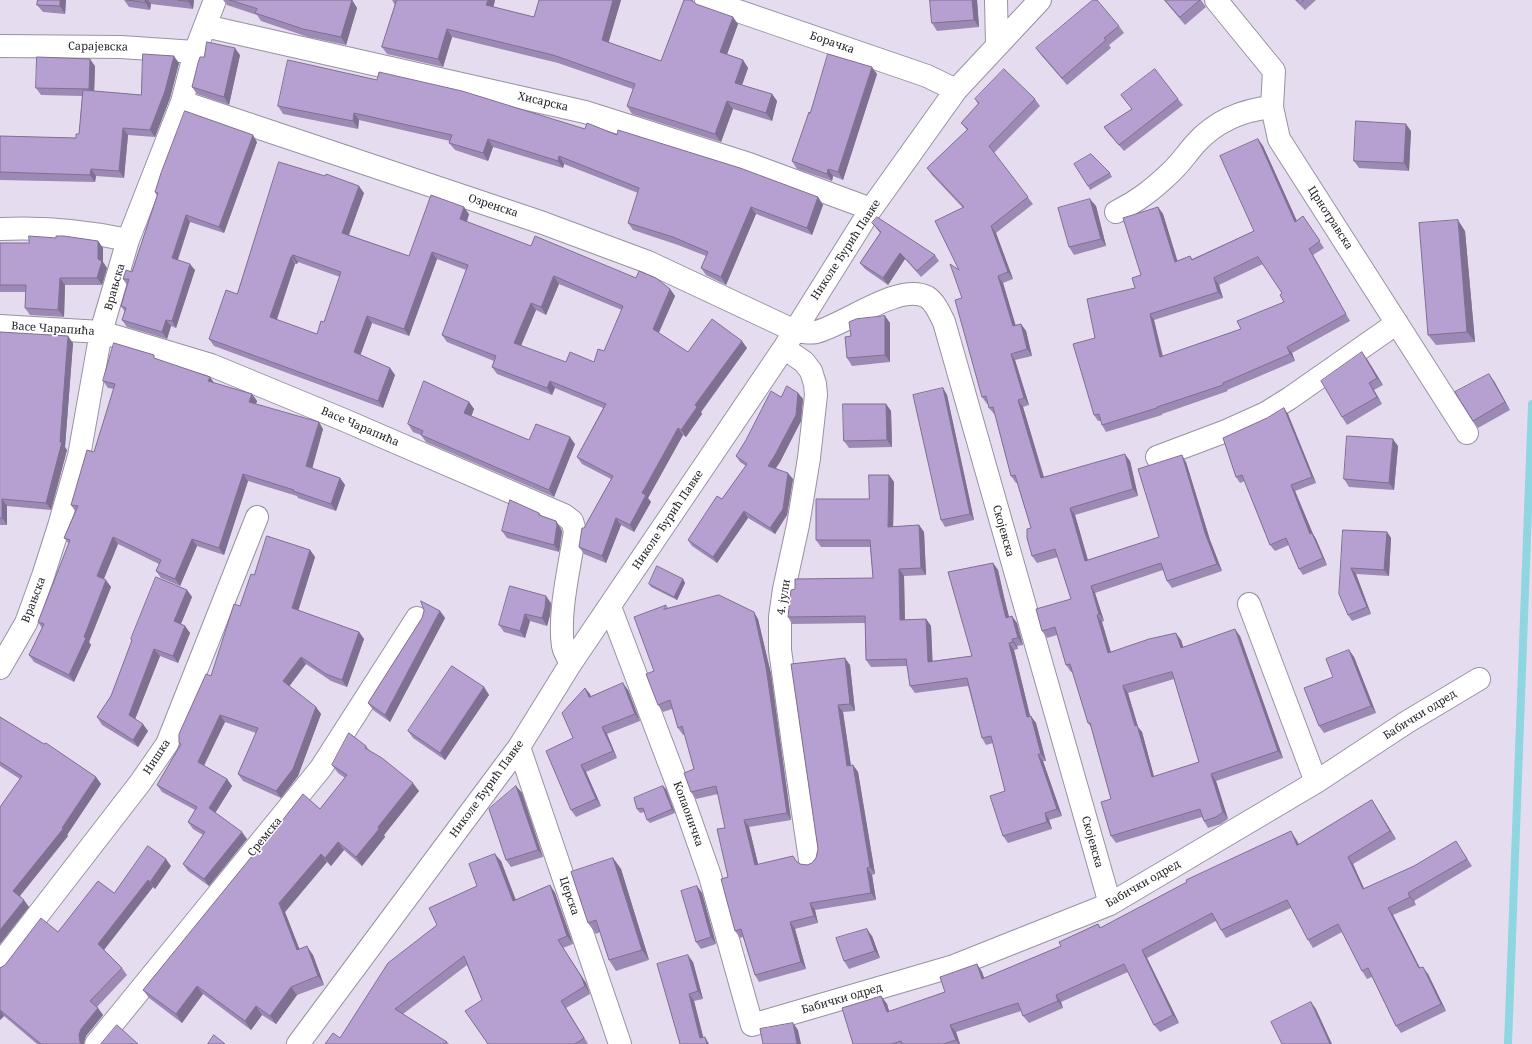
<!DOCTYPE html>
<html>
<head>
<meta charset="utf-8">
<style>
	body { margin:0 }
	canvas { display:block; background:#e5ddef }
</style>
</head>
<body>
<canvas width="1532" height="1044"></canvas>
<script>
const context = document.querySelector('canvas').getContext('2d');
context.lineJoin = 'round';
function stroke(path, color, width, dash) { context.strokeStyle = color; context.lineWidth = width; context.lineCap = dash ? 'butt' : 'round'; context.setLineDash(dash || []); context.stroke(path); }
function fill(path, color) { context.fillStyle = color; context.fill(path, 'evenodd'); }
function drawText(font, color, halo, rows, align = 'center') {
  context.font = font + ' "Noto Serif",serif'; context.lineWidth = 3; context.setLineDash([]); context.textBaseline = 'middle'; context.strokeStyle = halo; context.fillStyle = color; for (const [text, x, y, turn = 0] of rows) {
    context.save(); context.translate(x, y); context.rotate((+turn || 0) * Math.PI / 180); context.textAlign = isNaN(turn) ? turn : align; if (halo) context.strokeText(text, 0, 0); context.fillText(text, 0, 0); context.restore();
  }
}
stroke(new Path2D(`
	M 1508,1044 L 1532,404`), '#90d6e0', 8);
const minor = new Path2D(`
	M 706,0 L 927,76 L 956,90
	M 996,0 L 997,44
	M 1216,0 L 1274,71 L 1272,107 L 1279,139 L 1467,433
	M 205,26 L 585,112 L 749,164 L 871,209
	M 0,46 L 121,47 L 195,52
	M 182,102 L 543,223 L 648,262 L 795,331 C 801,331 810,334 816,332 C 845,325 899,282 927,297 C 935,302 940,314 944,322 L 1110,904
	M 1116,212 C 1138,201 1152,190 1170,173 C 1180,164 1187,153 1196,143 C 1216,121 1243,110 1272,107
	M 0,229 C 43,227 87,231 128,240
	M 0,326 L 101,332 L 211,365 L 344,420 L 564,515 L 572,521 L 575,531 C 570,566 558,612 563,646 C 564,652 568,658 571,663
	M 784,348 L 804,362 L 811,371 L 815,384 L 816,395 L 809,458 L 798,525 L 784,589 L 780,617 L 780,650 L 793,744 L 810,860
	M 1157,457 L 1226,431 L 1266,413 L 1290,398 L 1397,323
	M 1249,604 L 1316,782
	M 610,607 L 684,802 L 710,876 L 752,1025 L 954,966 L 1110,904 L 1316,782 L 1407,722 L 1479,679
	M 0,668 L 26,623 L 43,576 L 59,526 L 79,456 L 101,332 L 128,240 L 182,102 L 195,52 L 215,0
	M 519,747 L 620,1044
	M 0,964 L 140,783 L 167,744 L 257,517
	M 96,1044 L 321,768 L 417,618
	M 298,1044 L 519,747 L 571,663 L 784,348 L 871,209 L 956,90 L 1040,0`);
stroke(minor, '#9891a2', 24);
stroke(minor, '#fff', 22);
fill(new Path2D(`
	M 38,0 L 66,0 L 65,14 L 43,12 L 37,5 Z
	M 124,0 L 194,0 L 193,9 L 151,4 L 150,10 L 129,7 Z
	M 223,0 L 352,0 L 357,8 L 346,45 L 308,37 L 261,21 L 257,15 L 227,5 Z
	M 392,0 L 495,0 L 493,7 L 534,17 L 539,0 L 621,0 L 608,42 L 661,61 L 684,0 L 693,0 L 694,3 L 696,4 L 738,24 L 727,54 L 743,60 L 748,68 L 742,85 L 772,94 L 777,101 L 772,121 L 733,109 L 721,142 L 632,114 L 627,106 L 633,89 L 558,63 L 452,37 L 443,67 L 387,54 L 382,47 L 395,5 Z
	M 930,0 L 977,0 L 979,27 L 937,31 L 932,23 Z
	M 1164,0 L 1201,0 L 1206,7 L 1185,25 Z
	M 1295,0 L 1316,0 L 1305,10 Z
	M 1119,26 L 1124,33 L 1109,45 L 1111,48 L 1067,85 L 1041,55 L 1036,48 Z
	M 240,55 L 229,105 L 197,94 L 192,87 L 204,57 Z
	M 179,63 L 170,98 L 155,137 L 128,135 L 124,178 L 96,176 L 95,182 L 0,180 L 0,136 L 76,138 L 79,134 L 82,96 L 41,95 L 36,88 L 95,66 L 94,91 L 141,95 Z
	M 877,74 L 843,180 L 833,176 L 832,181 L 797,169 L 792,161 L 810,113 Z
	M 1121,95 L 1178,99 L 1183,105 L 1124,151 L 1108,133 L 1104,127 L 1132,109 Z
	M 975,99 L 1035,99 L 1040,106 L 994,153 L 1033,204 L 996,233 L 1013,279 L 1003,283 L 1015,325 L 1021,324 L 1026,331 L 1032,356 L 1015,360 L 1029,405 L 1023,407 L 1044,477 L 1130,461 L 1138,496 L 1075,515 L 1088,560 L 1159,537 L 1186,462 L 1210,540 L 1222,571 L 1172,588 L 1167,581 L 1163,570 L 1095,593 L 1104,621 L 1102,622 L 1111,652 L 1181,640 L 1183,647 L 1240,636 L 1283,758 L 1216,781 L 1228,819 L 1221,824 L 1208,828 L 1204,821 L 1202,817 L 1116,843 L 1111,836 L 1111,799 L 1091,727 L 1088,723 L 1073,672 L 1071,672 L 1066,665 L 1057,635 L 1047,638 L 1042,631 L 1071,599 L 1058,557 L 1037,563 L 1032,556 L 1031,528 L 1017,483 L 1016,483 L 1011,476 L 995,415 L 989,408 L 988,404 L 987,404 L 982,397 L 962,298 L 963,208 L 932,175 L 927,168 L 967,130 L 961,123 L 978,104 ZM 1174,679 L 1199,762 L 1154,777 L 1142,732 L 1138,727 L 1128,693 Z
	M 278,106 L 585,129 L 617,135 L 818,197 L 823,205 L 812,235 L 756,214 L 726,285 L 706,275 L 701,268 L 706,256 L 678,245 L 633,230 L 628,223 L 638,193 L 564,164 L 563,168 L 493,147 L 488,161 L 455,150 L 449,143 L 450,141 L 359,120 L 358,129 L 283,114 Z
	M 1411,131 L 1409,171 L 1359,168 L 1354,161 Z
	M 1258,139 L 1263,146 L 1297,221 L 1303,216 L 1324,248 L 1313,255 L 1350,321 L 1292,353 L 1295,361 L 1227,390 L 1228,391 L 1162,414 L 1162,415 L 1106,432 L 1102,425 L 1101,421 L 1098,421 L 1094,415 L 1095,338 L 1135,288 L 1141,275 L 1158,207 L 1163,214 L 1177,261 L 1190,256 L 1192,259 L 1254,231 ZM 1263,264 L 1282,293 L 1284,302 L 1241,329 L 1163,356 L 1154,320 L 1223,298 L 1219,285 Z
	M 257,142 L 224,233 L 190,222 L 178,260 L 195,270 L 176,328 L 171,326 L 167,339 L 127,327 L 122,320 L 125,312 L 121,306 L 127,285 L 123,279 L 132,272 L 157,196 L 155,192 Z
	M 1110,173 L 1112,177 L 1090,190 L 1088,186 Z
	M 364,193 L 349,235 L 409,256 L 469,214 L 467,222 L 531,246 L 670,289 L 675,296 L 659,333 L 688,352 L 747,348 L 701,412 L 702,414 L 686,437 L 683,435 L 648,498 L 651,502 L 634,532 L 621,525 L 606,563 L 584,554 L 579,547 L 584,528 L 611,479 L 582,464 L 577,457 L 603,408 L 555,388 L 552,395 L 497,374 L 492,367 L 494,361 L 447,342 L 442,335 L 466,270 L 437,259 L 409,336 L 372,323 L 360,355 L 390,368 L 395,375 L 383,408 L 214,346 L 209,339 L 237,294 ZM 298,262 L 340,277 L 324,322 L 317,334 L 277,320 L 295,264 L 297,264 ZM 559,284 L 622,310 L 604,351 L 594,362 L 566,362 L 521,346 L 536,310 L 546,315 Z
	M 1096,206 L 1106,246 L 1074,255 L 1069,247 Z
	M 872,223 L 935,255 L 939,261 L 921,277 L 905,259 L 888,285 L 865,269 L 860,263 L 880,233 Z
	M 1465,231 L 1475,342 L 1436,345 L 1428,335 Z
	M 98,241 L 103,248 L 103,262 L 107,268 L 102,285 L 65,285 L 64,317 L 30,315 L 25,308 L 26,292 L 0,292 L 0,243 L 29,243 Z
	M 885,316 L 890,323 L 890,362 L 852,366 L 847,358 L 851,336 Z
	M 0,332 L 73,343 L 65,447 L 67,450 L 51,510 L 7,506 L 7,525 L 0,525 Z
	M 157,359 L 214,383 L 252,394 L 257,401 L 256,404 L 323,429 L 312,468 L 340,478 L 345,485 L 336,511 L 298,498 L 297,496 L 248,481 L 224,555 L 197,546 L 180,586 L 161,578 L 156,571 L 159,564 L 118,544 L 104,579 L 111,587 L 89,642 L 91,645 L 74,682 L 34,662 L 29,655 L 42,628 L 38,622 L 69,544 L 64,538 L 75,511 L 71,505 L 94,452 L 114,389 L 108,388 L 103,381 Z
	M 1367,359 L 1383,385 L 1374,390 L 1382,404 L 1347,425 L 1342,417 Z
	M 1494,381 L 1510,410 L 1478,428 L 1473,421 Z
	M 943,388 L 947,395 L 974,520 L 945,527 L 941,520 Z
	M 798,393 L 803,399 L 801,421 L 780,462 L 776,468 L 793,479 L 787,515 L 775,534 L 748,518 L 717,563 L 692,546 L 688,540 L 722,499 L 746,466 L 740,462 L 736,456 L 781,397 Z
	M 469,402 L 474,409 L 471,416 L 529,440 L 575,444 L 554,497 L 426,442 L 421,435 L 413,432 L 408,424 Z
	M 886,404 L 891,411 L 892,447 L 849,448 L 844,441 Z
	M 1288,414 L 1316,483 L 1295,491 L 1313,534 L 1316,539 L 1327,565 L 1303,575 L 1299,569 L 1289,545 L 1275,551 L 1270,545 L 1245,481 L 1240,483 L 1236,477 Z
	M 1398,446 L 1394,490 L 1349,487 L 1344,479 Z
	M 889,475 L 894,482 L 893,527 L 919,525 L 924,532 L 926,575 L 904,576 L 905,620 L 926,619 L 931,626 L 932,661 L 972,656 L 993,563 L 998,570 L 1004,597 L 1009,617 L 1017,623 L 1023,645 L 1017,646 L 1018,649 L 1014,650 L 1030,716 L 1036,723 L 1046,761 L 1043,761 L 1062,816 L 1049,820 L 1052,829 L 1008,843 L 1003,836 L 1005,791 L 993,743 L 986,745 L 982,738 L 968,686 L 915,693 L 910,686 L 907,666 L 871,667 L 866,660 L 865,623 L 792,624 L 788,617 L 873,578 L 870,547 L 821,547 L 816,540 L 869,499 Z
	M 539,513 L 542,516 L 556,521 L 561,529 L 562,532 L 559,552 L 507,538 L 502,531 Z
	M 1343,530 L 1387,532 L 1391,538 L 1389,576 L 1356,574 L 1371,614 L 1352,621 L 1348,615 Z
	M 310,550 L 315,557 L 298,610 L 359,632 L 364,639 L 347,687 L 331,681 L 306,664 L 289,686 L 316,707 L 321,714 L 298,776 L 281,798 L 243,781 L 238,774 L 256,733 L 225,722 L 204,766 L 227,779 L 232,786 L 215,813 L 247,839 L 209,886 L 188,871 L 183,864 L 203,835 L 193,829 L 188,822 L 195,810 L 162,792 L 157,785 L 180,745 L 179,743 L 211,676 L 240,606 L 254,575 Z
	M 683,579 L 685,583 L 677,600 L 651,587 L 649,584 Z
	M 187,590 L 192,597 L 180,624 L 185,626 L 190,633 L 178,663 L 160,656 L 135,719 L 148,731 L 138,747 L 102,725 L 97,717 L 111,696 L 132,641 L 131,639 Z
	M 551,603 L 550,615 L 547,626 L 530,621 L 525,638 L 504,632 L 499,625 Z
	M 666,605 L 668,608 L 758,619 L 771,674 L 791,820 L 749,827 L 758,864 L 798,863 L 800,864 L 807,865 L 812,863 L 816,858 L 818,849 L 791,664 L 850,665 L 855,711 L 843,712 L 851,766 L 853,765 L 858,772 L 875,874 L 872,875 L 876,900 L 815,910 L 818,923 L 795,929 L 806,969 L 759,982 L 755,975 L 743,937 L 740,938 L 735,931 L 728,877 L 725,828 L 718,794 L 696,799 L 691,792 L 694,769 L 685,734 L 683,735 L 678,728 L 672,709 L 663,712 L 658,705 L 654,671 Z
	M 440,611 L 445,618 L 390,722 L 373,710 L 368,703 L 422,618 Z
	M 1349,650 L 1354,657 L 1376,713 L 1324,733 L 1319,726 L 1333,677 Z
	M 484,687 L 489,695 L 445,760 L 413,738 L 408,731 Z
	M 585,688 L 591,696 L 628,690 L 640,721 L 607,734 L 617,758 L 586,772 L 601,806 L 576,817 L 571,810 L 573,738 Z
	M 0,717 L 96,777 L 101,784 L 67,835 L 68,836 L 20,896 L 29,907 L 0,944 L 0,807 L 20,779 L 0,766 Z
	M 366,746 L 370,751 L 419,791 L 384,835 L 385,837 L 362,866 L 344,850 L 331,866 L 327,862 L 285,912 L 299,949 L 313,955 L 324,985 L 297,995 L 276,1024 L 262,1015 L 251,1030 L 203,994 L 182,1023 L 149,998 L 143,990 L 271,835 L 320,809 L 345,778 L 338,773 L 332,765 Z
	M 516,786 L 522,793 L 543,857 L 511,867 L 506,860 Z
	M 663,786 L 666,789 L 675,813 L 650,823 L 647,820 L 645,812 L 640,813 L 637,809 Z
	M 1372,800 L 1396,839 L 1353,864 L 1364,889 L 1461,849 L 1472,866 L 1414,901 L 1416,905 L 1393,915 L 1420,968 L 1428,974 L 1446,1011 L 1401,1033 L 1396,1026 L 1372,977 L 1367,979 L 1362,971 L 1342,932 L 1313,948 L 1308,940 L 1291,908 L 1226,938 L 1221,930 L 1216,921 L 1147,958 L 1179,1023 L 1160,1032 L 1154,1025 L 1128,972 L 1061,1002 L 1063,1008 L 1029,1023 L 1023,1016 L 1021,1011 L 956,1032 L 960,1044 L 853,1044 L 881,996 L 887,1004 L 889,1012 L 945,992 L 977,964 L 982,972 L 984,978 L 1061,946 L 1098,924 L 1101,928 L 1296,839 L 1299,844 Z
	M 613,858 L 621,869 L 649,960 L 616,971 L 609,960 L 600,932 L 596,934 L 588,923 Z
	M 501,861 L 515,900 L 550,885 L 555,893 L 573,944 L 563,948 L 586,983 L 590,994 L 566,1008 L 588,1044 L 488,1044 L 482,1000 L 467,965 L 403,1014 L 447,1042 L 449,1044 L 325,1044 L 340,1038 L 437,925 L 477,886 Z
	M 171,866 L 155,889 L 153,887 L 104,950 L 122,968 L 127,975 L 97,1007 L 103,1015 L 86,1036 L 84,1042 L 84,1044 L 37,1044 L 4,1016 L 0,1020 L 0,968 L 58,932 L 114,893 Z
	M 697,886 L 702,893 L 716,944 L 701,949 L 696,942 Z
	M 872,936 L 880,958 L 849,969 L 844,961 Z
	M 693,962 L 703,999 L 694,1001 L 703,1037 L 680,1044 Z`), '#9c8ab4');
fill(new Path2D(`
	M 60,0 L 66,0 L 65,14 L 60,6 Z
	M 145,0 L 148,0 L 151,4 L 150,10 L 145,2 Z
	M 188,0 L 194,0 L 193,9 L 188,1 Z
	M 352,0 L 357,8 L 346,45 L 341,37 Z
	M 488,0 L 495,0 L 492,13 L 486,5 Z
	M 613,0 L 621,0 L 607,48 L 602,40 Z
	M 972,0 L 977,0 L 979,27 L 974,20 Z
	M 733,17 L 738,24 L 725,60 L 720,52 Z
	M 447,29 L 452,37 L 443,67 L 438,59 Z
	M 235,48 L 240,55 L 229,105 L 224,97 Z
	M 174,56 L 179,63 L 170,98 L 155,137 L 150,130 Z
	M 90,59 L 95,66 L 94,97 L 89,89 Z
	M 743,60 L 748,68 L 740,91 L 735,83 Z
	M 872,67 L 877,74 L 843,180 L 838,172 Z
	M 772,94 L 777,101 L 772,121 L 766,113 Z
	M 727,101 L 733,109 L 721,142 L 715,134 Z
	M 354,113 L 359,120 L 358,129 L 353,121 Z
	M 1406,124 L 1411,131 L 1409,171 L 1404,163 Z
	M 123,128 L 128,135 L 124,178 L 119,171 Z
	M 253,135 L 257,142 L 224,233 L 219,227 Z
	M 488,139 L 493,147 L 488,161 L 483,153 Z
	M 1258,139 L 1263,146 L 1300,228 L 1295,222 Z
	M 559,156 L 564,164 L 563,168 L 558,161 Z
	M 91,169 L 96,176 L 95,182 L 90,175 Z
	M 828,169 L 833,176 L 832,181 L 827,174 Z
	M 359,186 L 364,193 L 347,240 L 342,233 Z
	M 818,197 L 823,205 L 812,235 L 807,228 Z
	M 1090,199 L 1096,206 L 1106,246 L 1101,239 Z
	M 464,207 L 469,214 L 465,226 L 460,219 Z
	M 751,207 L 756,214 L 726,285 L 721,277 Z
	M 1158,207 L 1163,214 L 1180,269 L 1175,262 Z
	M 186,215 L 190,222 L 176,264 L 172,258 Z
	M 1458,220 L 1465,231 L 1475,342 L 1467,332 Z
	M 991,226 L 996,233 L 1013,279 L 1008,272 Z
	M 98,241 L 103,248 L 103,262 L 107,268 L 102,285 L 97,278 Z
	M 1309,249 L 1313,255 L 1350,321 L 1346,314 Z
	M 432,252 L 437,259 L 409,336 L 404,329 Z
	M 900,253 L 905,259 L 888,285 L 883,278 Z
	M 293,255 L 298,262 L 297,264 L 292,257 Z
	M 291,257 L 295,264 L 275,324 L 270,317 Z
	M 190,264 L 195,270 L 176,328 L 172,321 Z
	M 554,276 L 559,284 L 546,315 L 541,307 Z
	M 998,276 L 1003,283 L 1018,333 L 1013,326 Z
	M 60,278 L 65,285 L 64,317 L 58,310 Z
	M 1214,278 L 1219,285 L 1223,298 L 1218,292 Z
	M 670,289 L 675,296 L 657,336 L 653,329 Z
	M 531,303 L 536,310 L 519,350 L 514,343 Z
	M 1150,314 L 1154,320 L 1164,364 L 1160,357 Z
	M 367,316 L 372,323 L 359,359 L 354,352 Z
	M 885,316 L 890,323 L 890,362 L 885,355 Z
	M 166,320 L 171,326 L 167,339 L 162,332 Z
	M 1021,324 L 1026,331 L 1032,356 L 1027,349 Z
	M 68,336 L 73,343 L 65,447 L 67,450 L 51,510 L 46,503 L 60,442 Z
	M 742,341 L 747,348 L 701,412 L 702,414 L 686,437 L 681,430 L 695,405 Z
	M 1287,347 L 1292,353 L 1295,361 L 1290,354 Z
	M 1362,352 L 1367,359 L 1383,385 L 1377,378 Z
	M 1011,354 L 1015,360 L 1029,405 L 1024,398 Z
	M 390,368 L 395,375 L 383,408 L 378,401 Z
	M 1489,374 L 1494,381 L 1510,410 L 1505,402 Z
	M 210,377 L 215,384 L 208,381 Z
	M 550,381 L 555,388 L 552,395 L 547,388 Z
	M 1369,383 L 1374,390 L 1382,404 L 1377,397 Z
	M 943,388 L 947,395 L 974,520 L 970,514 Z
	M 798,393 L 803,399 L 801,421 L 780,462 L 773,472 L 768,466 Z
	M 252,394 L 257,401 L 254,409 L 249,402 Z
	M 1018,400 L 1023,407 L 1046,485 L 1041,478 Z
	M 469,402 L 474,409 L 470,420 L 464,413 Z
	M 886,404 L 891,411 L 892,447 L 887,440 Z
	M 1284,408 L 1288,414 L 1316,483 L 1312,477 Z
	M 319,422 L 323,429 L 311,473 L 306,466 Z
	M 678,428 L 683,435 L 648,498 L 651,502 L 634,532 L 630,525 L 642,493 Z
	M 570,437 L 575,444 L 554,497 L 549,490 Z
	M 1393,439 L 1398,446 L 1394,490 L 1389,483 Z
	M 1125,454 L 1130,461 L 1138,496 L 1133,489 Z
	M 1182,455 L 1186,462 L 1210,540 L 1222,571 L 1217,564 L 1205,533 Z
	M 788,473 L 793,479 L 787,515 L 775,534 L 770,528 Z
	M 243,474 L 248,481 L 224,555 L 219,548 Z
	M 889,475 L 894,482 L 893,534 L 888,527 Z
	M 340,478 L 345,485 L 336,511 L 331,504 Z
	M 1291,485 L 1295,491 L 1313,534 L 1316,539 L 1327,565 L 1323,558 L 1310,534 Z
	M 2,499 L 7,506 L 7,525 L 2,518 Z
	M 1070,508 L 1075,515 L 1090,568 L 1085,561 Z
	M 744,511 L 748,518 L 717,563 L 713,557 Z
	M 616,518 L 621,525 L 606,563 L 602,556 Z
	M 556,521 L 561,529 L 562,532 L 559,552 L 554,545 Z
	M 919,525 L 924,532 L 926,575 L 921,568 Z
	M 1387,532 L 1391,538 L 1389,576 L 1384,570 Z
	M 113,537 L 118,544 L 102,583 L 97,576 Z
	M 192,539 L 197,546 L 180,586 L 175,579 Z
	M 310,550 L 315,557 L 297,615 L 292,608 Z
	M 993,563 L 998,570 L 1004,597 L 1011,625 L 1006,618 L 999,590 Z
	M 1351,568 L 1356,574 L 1371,614 L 1367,607 Z
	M 899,569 L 904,576 L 905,627 L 900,620 Z
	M 683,579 L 685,583 L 677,600 L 674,597 Z
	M 106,580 L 111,587 L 89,642 L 91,645 L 74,682 L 69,675 Z
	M 1091,586 L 1095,593 L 1104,621 L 1099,614 Z
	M 187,590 L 192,597 L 179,629 L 174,621 Z
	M 546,596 L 551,603 L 550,615 L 547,626 L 542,618 Z
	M 440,611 L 445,618 L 390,722 L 385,715 Z
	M 754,612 L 758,619 L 771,674 L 791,820 L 787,813 Z
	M 525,614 L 530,621 L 525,638 L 520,631 Z
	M 1097,615 L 1102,622 L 1113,660 L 1108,653 Z
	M 1012,616 L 1017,623 L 1023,645 L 1018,638 Z
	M 926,619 L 931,626 L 933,669 L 928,662 Z
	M 185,626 L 190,633 L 178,663 L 173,656 Z
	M 1235,629 L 1240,636 L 1283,758 L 1278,751 Z
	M 359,632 L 364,639 L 347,687 L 342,680 Z
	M 1176,633 L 1181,640 L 1186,655 L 1181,648 Z
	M 1012,639 L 1017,646 L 1018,649 L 1013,642 Z
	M 1009,643 L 1014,650 L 1032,724 L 1027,717 Z
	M 154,649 L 160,656 L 134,722 L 129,715 Z
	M 1349,650 L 1354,657 L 1376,713 L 1371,706 Z
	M 301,657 L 306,664 L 288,688 L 283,681 Z
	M 845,658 L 850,665 L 855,711 L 850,704 Z
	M 623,683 L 628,690 L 640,721 L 635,714 Z
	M 1123,686 L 1128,693 L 1138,727 L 1142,732 L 1156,784 L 1152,777 Z
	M 484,687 L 489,695 L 445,760 L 440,753 Z
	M 585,688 L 590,694 L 594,704 L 589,697 Z
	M 838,705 L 843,712 L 852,773 L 847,766 Z
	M 316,707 L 321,714 L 298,776 L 281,798 L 276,791 Z
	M 220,715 L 225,722 L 202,769 L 198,762 Z
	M 1031,716 L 1036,723 L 1046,761 L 1041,754 Z
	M 143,724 L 148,731 L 138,747 L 133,740 Z
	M 602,727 L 607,734 L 617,758 L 613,751 Z
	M 1038,754 L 1043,761 L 1062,816 L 1057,809 Z
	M 581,765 L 586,772 L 601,806 L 596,799 Z
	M 853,765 L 858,772 L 875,874 L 870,867 Z
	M 1211,774 L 1216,781 L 1228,819 L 1223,812 Z
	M 96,777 L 101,784 L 67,835 L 68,836 L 18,898 L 13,891 L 62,828 Z
	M 227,779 L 232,786 L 214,815 L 209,808 Z
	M 413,783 L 419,791 L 384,835 L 385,837 L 362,866 L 356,857 L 378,827 Z
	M 516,786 L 522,793 L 543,857 L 538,850 Z
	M 663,786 L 666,789 L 675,813 L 672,809 Z
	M 1372,800 L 1377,808 L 1396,839 L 1390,831 Z
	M 1045,813 L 1049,820 L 1052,829 L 1047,822 Z
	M 744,820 L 749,827 L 760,872 L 755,865 Z
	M 1291,831 L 1296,839 L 1302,853 L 1297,845 Z
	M 242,832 L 247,839 L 209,886 L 204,879 Z
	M 338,842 L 344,850 L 331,866 L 325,858 Z
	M 321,854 L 327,862 L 285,912 L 303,958 L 297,950 L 279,903 Z
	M 495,854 L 501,861 L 519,908 L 513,901 Z
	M 1348,857 L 1353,864 L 1368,897 L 1363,889 Z
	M 613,858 L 621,869 L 649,960 L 642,950 Z
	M 166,859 L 171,866 L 155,889 L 150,882 Z
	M 867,868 L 872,875 L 876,900 L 871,893 Z
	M 148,880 L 153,887 L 103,951 L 98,944 Z
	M 550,885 L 555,893 L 573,944 L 567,936 Z
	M 697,886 L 702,893 L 716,944 L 711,937 Z
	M 1408,893 L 1414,901 L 1416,905 L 1410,897 Z
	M 24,900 L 29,907 L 0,944 L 0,930 Z
	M 810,903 L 815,910 L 818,923 L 814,916 Z
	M 1388,908 L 1393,915 L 1424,976 L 1419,968 Z
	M 790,922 L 795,929 L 806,969 L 801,962 Z
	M 867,929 L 872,936 L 880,958 L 875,951 Z
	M 558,940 L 586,983 L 590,994 L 585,986 Z
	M 307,946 L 313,955 L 324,985 L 318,976 Z
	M 1142,950 L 1147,958 L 1179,1023 L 1173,1015 Z
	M 688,955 L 693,962 L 703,999 L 698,991 Z
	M 977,964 L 982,972 L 987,986 L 982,979 Z
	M 1423,967 L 1428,974 L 1446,1011 L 1441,1004 Z
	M 197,986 L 203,994 L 182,1023 L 176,1014 Z
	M 291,987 L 297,995 L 276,1024 L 270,1016 Z
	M 689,994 L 694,1001 L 705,1044 L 700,1038 Z
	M 1056,995 L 1061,1002 L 1063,1008 L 1058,1001 Z
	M 881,996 L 887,1004 L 892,1020 L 887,1012 Z
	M 561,1001 L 566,1008 L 588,1044 L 584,1038 Z
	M 1311,1002 L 1316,1009 L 1332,1044 L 1330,1044 Z
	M 256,1006 L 262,1015 L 251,1030 L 245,1021 Z
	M 98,1008 L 103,1015 L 86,1036 L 84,1042 L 84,1044 L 81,1044 L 80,1042 L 79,1035 L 81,1029 Z
	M 0,1010 L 4,1016 L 0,1020 Z
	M 793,1023 L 798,1030 L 801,1044 L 797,1044 Z
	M 950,1025 L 956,1032 L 960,1044 L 959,1044 L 956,1040 Z
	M 705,1037 L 709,1044 L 707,1044 Z`), '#7f7092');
const building = new Path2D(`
	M 38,0 L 60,0 L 60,6 L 37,5 Z
	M 127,0 L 145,0 L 145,2 Z
	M 178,0 L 188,0 L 188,1 Z
	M 230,0 L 352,0 L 341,37 L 303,29 L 255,13 L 257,9 Z
	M 397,0 L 488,0 L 486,5 L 534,17 L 539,0 L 613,0 L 602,40 L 661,61 L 684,0 L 691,0 L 696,4 L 733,17 L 720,52 L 743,60 L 735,83 L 772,94 L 766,113 L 727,101 L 715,134 L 627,106 L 635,84 L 553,55 L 447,29 L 438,59 L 382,47 Z
	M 930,0 L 972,0 L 974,20 L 932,23 Z
	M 1093,0 L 1097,0 L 1119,26 L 1104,38 L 1106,40 L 1062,78 L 1036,48 Z
	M 1165,0 L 1200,0 L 1180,17 Z
	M 1297,0 L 1304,0 L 1300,3 Z
	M 207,42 L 235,48 L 224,97 L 192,87 L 198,63 L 200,57 L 204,57 Z
	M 143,54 L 174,56 L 165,91 L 150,130 L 123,128 L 119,171 L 91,169 L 90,175 L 0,172 L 0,136 L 76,138 L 76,134 L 79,134 L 83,90 L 141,95 Z
	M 828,54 L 872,67 L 838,172 L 828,169 L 827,174 L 792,161 L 809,112 L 810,113 Z
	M 37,57 L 90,59 L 89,89 L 36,88 Z
	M 288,60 L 377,80 L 379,72 L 462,91 L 585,129 L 587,123 L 617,135 L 618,130 L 740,168 L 818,197 L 807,228 L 751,207 L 721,277 L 701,268 L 708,252 L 673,237 L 628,223 L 639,188 L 559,156 L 558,161 L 488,139 L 483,153 L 449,143 L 452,135 L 354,113 L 353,121 L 278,106 Z
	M 1004,69 L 1035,99 L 989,146 L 1028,197 L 991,226 L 1008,272 L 998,276 L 1013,326 L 1021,324 L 1027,349 L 1011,354 L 1024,398 L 1018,400 L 1041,478 L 1125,454 L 1133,489 L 1070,508 L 1085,561 L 1159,537 L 1138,469 L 1182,455 L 1205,533 L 1217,564 L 1167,581 L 1161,563 L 1091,586 L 1099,614 L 1097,615 L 1108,653 L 1149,639 L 1176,633 L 1181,648 L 1235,629 L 1278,751 L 1211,774 L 1223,812 L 1216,817 L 1204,821 L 1200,809 L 1111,836 L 1101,802 L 1111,799 L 1090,723 L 1088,723 L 1070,664 L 1066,665 L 1055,627 L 1042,631 L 1036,609 L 1071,599 L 1055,549 L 1032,556 L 1027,538 L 1027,529 L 1031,528 L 1015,475 L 1011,476 L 993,407 L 989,408 L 986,396 L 982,397 L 955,300 L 962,298 L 950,264 L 959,270 L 935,221 L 964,207 L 927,168 L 968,129 L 961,123 L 979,103 L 975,99 ZM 1172,672 L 1199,762 L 1152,777 L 1137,725 L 1135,726 L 1123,686 Z
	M 1155,69 L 1178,99 L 1119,145 L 1104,127 L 1132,109 L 1121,95 Z
	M 185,111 L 253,135 L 219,227 L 186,215 L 172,258 L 190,264 L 172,321 L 166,320 L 162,332 L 122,320 L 126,308 L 121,306 L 129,279 L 123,279 L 126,270 L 132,272 L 158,193 L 155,192 L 161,173 Z
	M 1356,121 L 1406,124 L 1404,163 L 1354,161 Z
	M 1258,139 L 1295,222 L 1303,216 L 1320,241 L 1309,249 L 1346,314 L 1287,347 L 1290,354 L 1223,383 L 1223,385 L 1157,407 L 1157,408 L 1102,425 L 1099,414 L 1094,415 L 1073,344 L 1095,338 L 1087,299 L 1135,288 L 1132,278 L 1141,275 L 1123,218 L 1158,207 L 1175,262 L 1190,256 L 1192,260 L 1254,231 L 1220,156 ZM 1258,257 L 1282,293 L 1280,295 L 1284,302 L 1237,321 L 1241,329 L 1160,357 L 1150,314 L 1218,292 L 1214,278 Z
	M 1091,154 L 1110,173 L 1088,186 L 1074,164 Z
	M 279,162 L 325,176 L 326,174 L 359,186 L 342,233 L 409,256 L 431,195 L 464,207 L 460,219 L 531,246 L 535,236 L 636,278 L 639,271 L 656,278 L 670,289 L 653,329 L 688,352 L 712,319 L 742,341 L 695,405 L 697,407 L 681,430 L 678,428 L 642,493 L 646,495 L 630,525 L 616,518 L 602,556 L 579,547 L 582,528 L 584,528 L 613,476 L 577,457 L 606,404 L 550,381 L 547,388 L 492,367 L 496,356 L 442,335 L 468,265 L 432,252 L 404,329 L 367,316 L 354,352 L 390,368 L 378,401 L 209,339 L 226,290 L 237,294 ZM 293,255 L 341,272 L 324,322 L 321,321 L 317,334 L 270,317 L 291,257 L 292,257 ZM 554,276 L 623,306 L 604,351 L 598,349 L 594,362 L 570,352 L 566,362 L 514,343 L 531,303 L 541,307 Z
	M 1090,199 L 1101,239 L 1069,247 L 1058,208 Z
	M 877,217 L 935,255 L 917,271 L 900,253 L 883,278 L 860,263 L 881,232 L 872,223 Z
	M 1458,220 L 1467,332 L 1428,335 L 1419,223 Z
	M 29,236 L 56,238 L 56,236 L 64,236 L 98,241 L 98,259 L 102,261 L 97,278 L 60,278 L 58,310 L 25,308 L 26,285 L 0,285 L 0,243 L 29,243 Z
	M 885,316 L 885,355 L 847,358 L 845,337 L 851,336 L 849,322 L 856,319 Z
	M 0,332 L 68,336 L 60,442 L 62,442 L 46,503 L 2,499 L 2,518 L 0,518 Z
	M 114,343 L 154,355 L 154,358 L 210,377 L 208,381 L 252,394 L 249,402 L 319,422 L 306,466 L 340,478 L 331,504 L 293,491 L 294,490 L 243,474 L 219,548 L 192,539 L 175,579 L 156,571 L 161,560 L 113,537 L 97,576 L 106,580 L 84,637 L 86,638 L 69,675 L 29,655 L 44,624 L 38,622 L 70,540 L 64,538 L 78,506 L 71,505 L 87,450 L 94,452 L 115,384 L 103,381 Z
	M 1362,352 L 1377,378 L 1369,383 L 1377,397 L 1342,417 L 1321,381 Z
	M 1489,374 L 1505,402 L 1473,421 L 1455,392 Z
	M 424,381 L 469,402 L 464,413 L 529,440 L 536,424 L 570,437 L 549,490 L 421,435 L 423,431 L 408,424 Z
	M 787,386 L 798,393 L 796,415 L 775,455 L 768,466 L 788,473 L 783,509 L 770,528 L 744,511 L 713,557 L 688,540 L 717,496 L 722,499 L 747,464 L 736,456 L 746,440 L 771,391 L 781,397 Z
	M 943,388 L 970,514 L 941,520 L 913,395 Z
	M 843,404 L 886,404 L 887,440 L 844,441 Z
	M 1284,408 L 1312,477 L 1291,485 L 1310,534 L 1312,533 L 1323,558 L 1299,569 L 1286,538 L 1270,545 L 1242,475 L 1236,477 L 1223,438 L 1267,418 Z
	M 1347,436 L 1393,439 L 1389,483 L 1344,479 Z
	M 869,475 L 889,475 L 888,527 L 919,525 L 921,568 L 899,569 L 900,620 L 926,619 L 928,662 L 972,656 L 948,572 L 993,563 L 999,590 L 1006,618 L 1012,616 L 1018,638 L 1012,639 L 1013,642 L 1009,643 L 1027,717 L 1031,716 L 1041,754 L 1038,754 L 1057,809 L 1045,813 L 1047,822 L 1003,836 L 990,796 L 1005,791 L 991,736 L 982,738 L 967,678 L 910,686 L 906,659 L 866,660 L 865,616 L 788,617 L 791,590 L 795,589 L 795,579 L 873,578 L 870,540 L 816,540 L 816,499 L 869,499 Z
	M 510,500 L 539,513 L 539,515 L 556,521 L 557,525 L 554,545 L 502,531 Z
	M 1343,530 L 1387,532 L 1384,570 L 1351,568 L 1367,607 L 1348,615 L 1339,594 Z
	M 267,536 L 310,550 L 292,608 L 359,632 L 342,680 L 326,674 L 301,657 L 283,681 L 316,707 L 293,769 L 276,791 L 238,774 L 258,728 L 220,715 L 198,762 L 227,779 L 209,808 L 242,832 L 204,879 L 183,864 L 205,832 L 188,822 L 197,807 L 157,785 L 181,744 L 179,743 L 179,734 L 206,674 L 211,676 L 234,604 L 240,606 L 251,574 L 254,575 Z
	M 657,566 L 683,579 L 674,597 L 649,584 Z
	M 156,577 L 187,590 L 174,621 L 185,626 L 173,656 L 154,649 L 129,715 L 143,724 L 133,740 L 97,717 L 111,696 L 132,640 L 131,639 Z
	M 510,586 L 546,596 L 545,608 L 542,618 L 525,614 L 520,631 L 499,625 Z
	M 719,595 L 754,612 L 766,667 L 787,813 L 744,820 L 755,865 L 793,856 L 796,861 L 800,864 L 807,865 L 812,863 L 816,858 L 818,849 L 791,664 L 845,658 L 850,704 L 838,705 L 847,766 L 853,765 L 870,867 L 867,868 L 871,893 L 810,903 L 814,916 L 790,922 L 801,962 L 755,975 L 741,929 L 735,931 L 721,879 L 728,877 L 717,829 L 725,828 L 716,786 L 691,792 L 684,773 L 694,769 L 682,726 L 678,728 L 670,700 L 658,705 L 646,674 L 654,671 L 634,617 L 666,605 L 664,609 Z
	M 421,601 L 440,611 L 385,715 L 368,703 L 422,618 L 424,611 Z
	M 1349,650 L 1371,706 L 1319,726 L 1304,688 L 1333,677 L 1326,659 Z
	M 452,666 L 484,687 L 440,753 L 408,731 Z
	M 623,683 L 635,714 L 602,727 L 613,751 L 581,765 L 596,799 L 571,810 L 546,751 L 573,738 L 562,713 L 585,688 L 589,697 Z
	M 0,717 L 44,744 L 46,743 L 96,777 L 62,828 L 63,829 L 13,891 L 24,900 L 0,930 L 0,807 L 22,776 L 0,762 Z
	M 349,733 L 366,746 L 365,748 L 382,758 L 413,783 L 378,827 L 379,829 L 356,857 L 338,842 L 325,858 L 321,854 L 279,903 L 297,950 L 307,946 L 318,976 L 291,987 L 270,1016 L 256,1006 L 245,1021 L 197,986 L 176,1014 L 143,990 L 270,834 L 271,835 L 303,794 L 320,809 L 347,775 L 332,765 Z
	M 516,786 L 538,850 L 506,860 L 489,809 Z
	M 663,786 L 672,809 L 647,820 L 643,808 L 637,809 L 634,798 Z
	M 1372,800 L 1390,831 L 1348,857 L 1363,889 L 1414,866 L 1456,841 L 1467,859 L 1408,893 L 1410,897 L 1388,908 L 1419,968 L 1423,967 L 1441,1004 L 1396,1026 L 1368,968 L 1362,971 L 1338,924 L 1308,940 L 1287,900 L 1221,930 L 1212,913 L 1142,950 L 1173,1015 L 1154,1025 L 1124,964 L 1056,995 L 1058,1001 L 1023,1016 L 1018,1003 L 950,1025 L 956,1040 L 943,1044 L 902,1044 L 901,1041 L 892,1044 L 853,1044 L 842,1008 L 881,996 L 887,1012 L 945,992 L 940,977 L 977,964 L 982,979 L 1061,946 L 1059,942 L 1098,924 L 1100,928 L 1187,882 L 1186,880 L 1291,831 L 1297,845 Z
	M 148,846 L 166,859 L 150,882 L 148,880 L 98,944 L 122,968 L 90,1001 L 98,1008 L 81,1029 L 79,1035 L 80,1042 L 81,1044 L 41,1044 L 0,1010 L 0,968 L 5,965 L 41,918 L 58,932 L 98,881 L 114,893 Z
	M 495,854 L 513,901 L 550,885 L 567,936 L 558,940 L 581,976 L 585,986 L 561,1001 L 584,1038 L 575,1044 L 488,1044 L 465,1011 L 482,1000 L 464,956 L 395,1009 L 447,1042 L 444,1044 L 325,1044 L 333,1033 L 340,1038 L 388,963 L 437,925 L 429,908 L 477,886 L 469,864 Z
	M 613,858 L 642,950 L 609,960 L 596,920 L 588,923 L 571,872 Z
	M 697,886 L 711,937 L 696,942 L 681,891 Z
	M 867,929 L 875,951 L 844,961 L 836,938 Z
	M 688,955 L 698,991 L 689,994 L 700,1038 L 705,1037 L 707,1044 L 680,1044 L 657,964 Z
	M 1311,1002 L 1330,1044 L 1282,1044 L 1271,1022 Z
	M 793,1023 L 797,1044 L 763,1044 L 760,1029 Z
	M 117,1025 L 138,1044 L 101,1044 Z
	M 214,1035 L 225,1044 L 208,1044 Z`);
fill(building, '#b5a0d1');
stroke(building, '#7f7092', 1);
drawText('11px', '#27242a', '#fff', [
	["Борачка",832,43,19],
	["Сарајевска",98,47,1],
	["Хисарска",543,102,13],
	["Озренска",493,206,18],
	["Црнотравска",1330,218,57],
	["Николе Ђурић Павке",846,250,-57],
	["Врањска",115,287,-74],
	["Васе Чарапића",53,329,4],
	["Васе Чарапића",360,427,23],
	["Николе Ђурић Павке",668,520,-56],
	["Скојевска",1003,531,74],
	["4. јули",784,597,-81],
	["Врањска",34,600,-69],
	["Бабички одред",1420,715,-32],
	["Нишка",157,757,-57],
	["Николе Ђурић Павке",487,789,-54],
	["Копаоничка",688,814,70],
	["Сремска",265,837,-51],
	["Скојевска",1092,842,74],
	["Бабички одред",1143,884,-30],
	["Церска",569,896,71],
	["Бабички одред",842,999,-16]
]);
</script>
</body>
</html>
